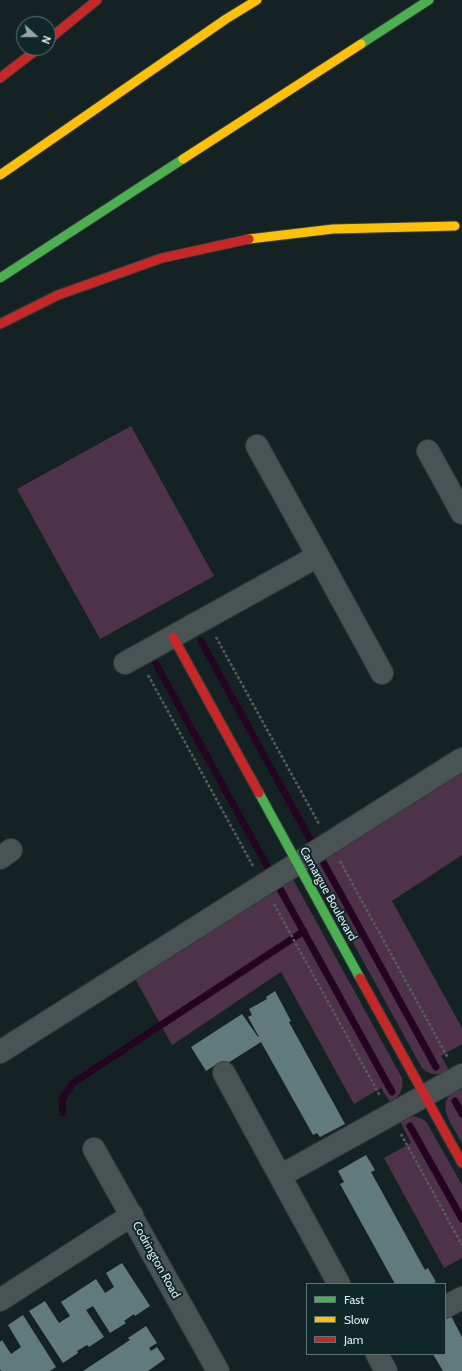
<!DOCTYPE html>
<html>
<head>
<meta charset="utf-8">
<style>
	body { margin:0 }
	#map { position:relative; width:462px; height:1371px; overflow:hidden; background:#152223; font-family:Cabin,sans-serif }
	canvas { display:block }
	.legend { position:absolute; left:306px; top:1283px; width:140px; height:72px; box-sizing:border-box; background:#0f2729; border:1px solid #617577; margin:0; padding:5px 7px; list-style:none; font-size:12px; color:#ddebec }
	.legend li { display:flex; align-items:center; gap:8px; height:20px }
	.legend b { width:20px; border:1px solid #617577 }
	.north { position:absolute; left:16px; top:16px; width:40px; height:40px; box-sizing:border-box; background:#0f2729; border:1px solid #617577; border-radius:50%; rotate:111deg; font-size:11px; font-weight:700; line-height:16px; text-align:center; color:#ddebec }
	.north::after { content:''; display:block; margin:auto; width:14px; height:18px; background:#97a5a6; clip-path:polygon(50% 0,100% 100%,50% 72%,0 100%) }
</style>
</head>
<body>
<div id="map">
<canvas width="462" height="1371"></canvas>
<ul class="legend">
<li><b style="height:5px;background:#4caf50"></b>Fast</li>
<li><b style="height:5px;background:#ffc107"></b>Slow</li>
<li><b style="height:5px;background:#c62828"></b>Jam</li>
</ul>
<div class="north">N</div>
</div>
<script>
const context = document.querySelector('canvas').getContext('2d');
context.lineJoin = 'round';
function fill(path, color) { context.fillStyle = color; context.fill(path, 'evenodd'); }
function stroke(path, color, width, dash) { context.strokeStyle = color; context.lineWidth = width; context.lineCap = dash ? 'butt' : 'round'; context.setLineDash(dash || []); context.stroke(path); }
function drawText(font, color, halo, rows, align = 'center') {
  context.font = font + ' Cabin,sans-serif'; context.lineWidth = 4; context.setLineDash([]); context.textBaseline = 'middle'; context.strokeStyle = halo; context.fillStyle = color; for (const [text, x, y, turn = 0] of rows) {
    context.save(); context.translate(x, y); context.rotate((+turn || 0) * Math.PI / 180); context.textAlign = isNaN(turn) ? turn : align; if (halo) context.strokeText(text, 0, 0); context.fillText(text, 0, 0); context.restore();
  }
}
fill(new Path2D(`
	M 131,426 L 214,576 L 100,639 L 17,489 Z
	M 462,766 L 462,855 L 392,901 L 462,1028 L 462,1044 L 441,1056 L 449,1070 C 439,1076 431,1076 422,1068 L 309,863 Z
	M 290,874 L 402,1078 C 404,1090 400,1096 390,1102 L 381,1088 L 354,1104 L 281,972 L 172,1045 L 133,975 Z
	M 462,1087 L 462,1143 C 455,1129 436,1107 451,1094 C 454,1091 458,1089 462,1087 Z
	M 413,1116 L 423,1119 L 427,1123 L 462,1185 L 462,1258 L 444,1268 L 384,1158 L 411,1143 L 400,1121 L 408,1117 Z`), '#4e324a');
stroke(new Path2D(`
	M 201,641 L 310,839
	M 156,664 L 267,866
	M 322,860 L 436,1067
	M 279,887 L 392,1092
	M 455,1101 L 462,1114
	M 63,1113 L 62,1099 L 73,1083 L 304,931
	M 410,1126 L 462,1219`), '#240521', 7);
fill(new Path2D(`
	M 275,991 L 291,1021 L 289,1022 L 345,1124 L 320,1137 L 317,1133 L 313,1135 L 261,1042 L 220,1068 L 217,1064 L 206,1071 L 191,1047 L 242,1014 L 258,1037 L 259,1037 L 248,1017 L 252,1015 L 249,1009 L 267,999 L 266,997 Z
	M 366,1155 L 375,1170 L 371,1172 L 425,1270 L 428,1268 L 436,1282 L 431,1284 L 395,1284 L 340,1184 L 344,1182 L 338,1171 Z
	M 122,1263 L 150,1306 L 135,1316 L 134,1314 L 124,1321 L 126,1323 L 110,1333 L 93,1306 L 86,1310 L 104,1337 L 89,1347 L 87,1345 L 77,1351 L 78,1353 L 63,1363 L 29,1311 L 45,1301 L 59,1323 L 70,1316 L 61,1302 L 96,1279 L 105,1293 L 114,1287 L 106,1273 Z
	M 23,1315 L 56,1367 L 50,1371 L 1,1371 L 0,1369 L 0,1342 L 2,1340 L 11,1354 L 21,1347 L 8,1325 Z
	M 451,1316 L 462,1337 L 462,1371 L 443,1371 L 433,1354 L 445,1354 L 445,1319 Z
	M 146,1326 L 157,1343 L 149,1348 L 151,1351 L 157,1347 L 165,1359 L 148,1371 L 83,1371 L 130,1340 L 128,1338 Z`), '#617a7c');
const street = new Path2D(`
	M 257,446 L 318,556
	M 428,451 L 462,513
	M 125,663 L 318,556 L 382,673
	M 0,858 L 11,850
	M 0,1052 L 462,759
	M 224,1073 L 280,1176 L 462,1075
	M 94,1149 L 218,1371
	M 280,1176 L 339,1284
	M 0,1300 L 132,1215
	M 445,1307 L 462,1298
	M 377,1354 L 386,1371`);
const fast = new Path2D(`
	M 361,44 L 429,0
	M 0,278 L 183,159
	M 259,793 L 360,978`);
const slow = new Path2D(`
	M 183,159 L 361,44
	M 0,175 L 226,19 L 257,0
	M 249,239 L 333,229 L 455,226`);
const jam = new Path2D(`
	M 48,40 L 97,0
	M 0,78 L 39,48
	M 0,324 L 58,295 L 162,258 L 249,239
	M 173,637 L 259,793
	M 360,978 L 462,1163`);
stroke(street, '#323c3d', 24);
stroke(fast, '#323c3d', 11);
stroke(slow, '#323c3d', 11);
stroke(jam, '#323c3d', 11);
stroke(new Path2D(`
	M 216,637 L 319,824
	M 148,675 L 253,866
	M 340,861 L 448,1058
	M 274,904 L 380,1096
	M 401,1134 L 462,1245`), '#545c5d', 2.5, [3, 2]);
stroke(street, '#495353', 22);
stroke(fast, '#4caf50', 9);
stroke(slow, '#ffc107', 9);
stroke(jam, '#c62828', 9);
drawText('12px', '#ddebec', '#0f2729', [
	["Camargue Boulevard",328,894,61],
	["Codrington Road",156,1260,61]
]);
</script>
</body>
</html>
